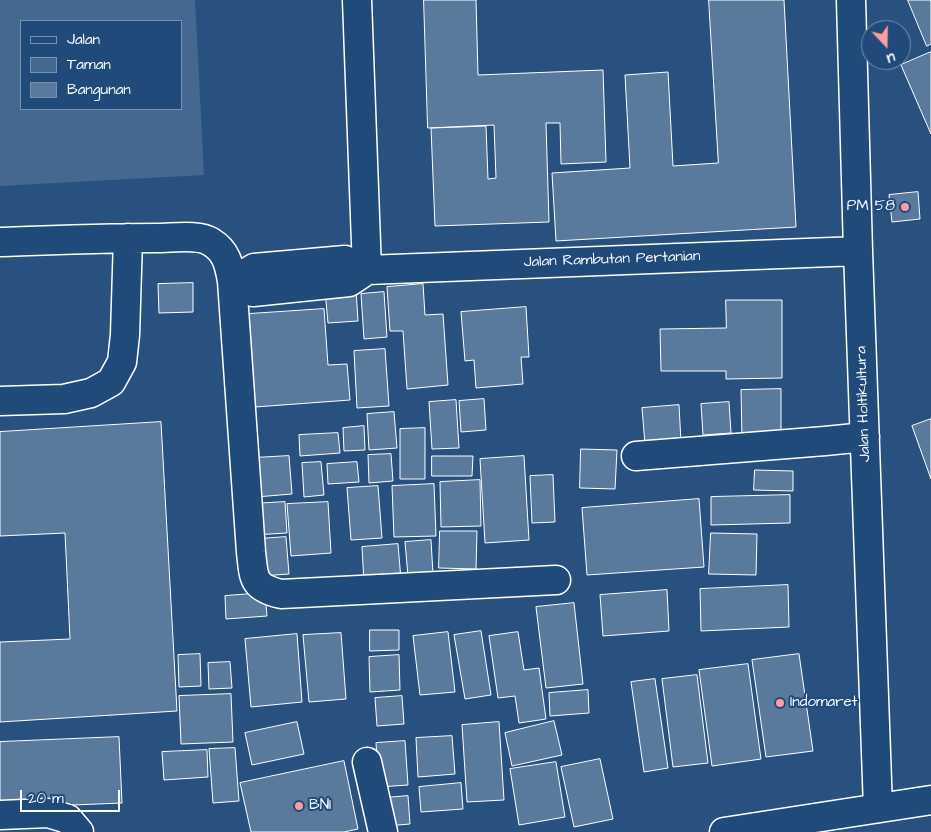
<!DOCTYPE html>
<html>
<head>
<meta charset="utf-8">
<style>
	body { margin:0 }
	#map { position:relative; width:931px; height:832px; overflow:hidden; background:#28517f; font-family:"Architects Daughter",sans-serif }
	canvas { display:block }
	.legend { position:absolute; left:20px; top:20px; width:162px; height:90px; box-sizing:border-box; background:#1f4a7a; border:1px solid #7992af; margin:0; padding:6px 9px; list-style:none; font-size:15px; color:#fff }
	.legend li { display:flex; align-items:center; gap:10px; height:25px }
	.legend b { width:25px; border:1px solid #7992af }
	.north { position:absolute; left:861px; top:20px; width:50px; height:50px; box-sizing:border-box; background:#1f4a7a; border:1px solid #7992af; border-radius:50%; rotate:159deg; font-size:14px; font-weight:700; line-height:20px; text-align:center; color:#fff }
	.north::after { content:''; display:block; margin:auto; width:18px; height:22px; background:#ff9aa2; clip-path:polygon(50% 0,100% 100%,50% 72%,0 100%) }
	.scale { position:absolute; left:20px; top:790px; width:100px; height:22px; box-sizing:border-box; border:2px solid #fff; border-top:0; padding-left:6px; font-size:15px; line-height:18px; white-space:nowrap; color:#fff; -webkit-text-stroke:4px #1f4a7a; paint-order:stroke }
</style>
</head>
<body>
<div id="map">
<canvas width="931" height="832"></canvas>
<ul class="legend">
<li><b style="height:6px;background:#1f4a7a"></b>Jalan</li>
<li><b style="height:14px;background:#446890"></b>Taman</li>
<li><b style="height:14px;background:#5a7a9d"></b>Bangunan</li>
</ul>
<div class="north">U</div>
<div class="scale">20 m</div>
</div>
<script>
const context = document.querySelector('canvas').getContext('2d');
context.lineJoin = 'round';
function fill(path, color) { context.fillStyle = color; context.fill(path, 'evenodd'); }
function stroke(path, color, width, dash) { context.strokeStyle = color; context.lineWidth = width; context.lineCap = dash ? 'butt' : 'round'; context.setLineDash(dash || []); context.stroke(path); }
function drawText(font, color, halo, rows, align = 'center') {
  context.font = font + ' "Architects Daughter",sans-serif'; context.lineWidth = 4; context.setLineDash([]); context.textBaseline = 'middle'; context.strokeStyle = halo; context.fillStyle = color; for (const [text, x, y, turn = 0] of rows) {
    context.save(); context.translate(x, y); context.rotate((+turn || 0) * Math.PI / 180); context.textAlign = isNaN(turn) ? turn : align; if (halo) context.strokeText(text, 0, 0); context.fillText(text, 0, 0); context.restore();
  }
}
fill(new Path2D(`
	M 0,0 L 195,0 L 204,175 L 0,186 ZM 21,21 L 181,21 L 181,109 L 21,109 Z`), '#446890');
const building = new Path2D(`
	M 424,0 L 476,0 L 478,75 L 603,70 L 606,162 L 561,164 L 560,123 L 546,123 L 549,222 L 435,226 L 431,128 L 486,126 L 488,179 L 496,178 L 494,125 L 428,128 Z
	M 709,0 L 784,0 L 796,227 L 556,241 L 552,173 L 630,168 L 625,75 L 668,72 L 673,166 L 718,163 Z
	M 908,0 L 931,0 L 931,44 L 927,46 Z
	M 931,52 L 931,134 L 901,65 Z
	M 918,192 L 920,219 L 892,222 L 889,195 Z
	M 193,283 L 193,312 L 159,313 L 158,284 Z
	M 423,284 L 425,315 L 443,314 L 448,385 L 407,389 L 403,331 L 390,331 L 387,287 Z
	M 356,289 L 358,321 L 328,323 L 325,291 Z
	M 384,292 L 387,337 L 364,339 L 361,294 Z
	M 726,300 L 782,300 L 782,378 L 726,379 L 726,371 L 661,371 L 660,329 L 726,328 Z
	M 526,307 L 529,357 L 521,357 L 523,384 L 476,388 L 474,360 L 465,361 L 461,312 Z
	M 324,309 L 328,365 L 347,364 L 350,400 L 255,407 L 249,314 Z
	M 385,349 L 389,406 L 357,408 L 354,351 Z
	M 781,389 L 781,439 L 742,439 L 741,390 Z
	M 484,399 L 486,430 L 461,432 L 459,401 Z
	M 456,400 L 459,448 L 432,449 L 429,402 Z
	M 729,402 L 731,433 L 703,435 L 701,404 Z
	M 679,405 L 681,442 L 645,444 L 642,408 Z
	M 394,412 L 397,448 L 369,450 L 367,414 Z
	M 931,419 L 931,479 L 912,426 Z
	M 161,422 L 177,711 L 0,722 L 0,642 L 70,639 L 65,533 L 0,536 L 0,432 Z
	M 364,426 L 365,450 L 344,451 L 343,428 Z
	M 425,428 L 425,479 L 400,479 L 400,429 Z
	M 338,433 L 340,453 L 300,456 L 299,435 Z
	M 581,449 L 617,450 L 615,489 L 580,488 Z
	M 391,454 L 393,481 L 369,483 L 368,455 Z
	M 289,456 L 292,494 L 256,497 L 253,458 Z
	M 432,456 L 473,456 L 472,476 L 432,476 Z
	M 524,456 L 529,540 L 485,543 L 480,459 Z
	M 321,462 L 324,495 L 304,497 L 302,463 Z
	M 357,462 L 359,482 L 328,484 L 327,464 Z
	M 755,470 L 793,471 L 793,491 L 754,490 Z
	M 553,475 L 555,522 L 532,523 L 530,476 Z
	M 480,480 L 481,526 L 441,527 L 440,482 Z
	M 434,484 L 436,536 L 394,537 L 392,486 Z
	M 378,486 L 382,538 L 351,540 L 347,488 Z
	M 790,495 L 790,523 L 711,525 L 711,497 Z
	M 699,499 L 704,567 L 587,575 L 582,508 Z
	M 285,502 L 287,533 L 253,535 L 251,504 Z
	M 328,502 L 331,553 L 291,556 L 287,504 Z
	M 440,531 L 477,531 L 476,569 L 439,568 Z
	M 711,533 L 757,534 L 756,575 L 709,574 Z
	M 286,537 L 289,574 L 261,576 L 259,539 Z
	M 431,540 L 433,574 L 408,576 L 405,542 Z
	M 398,544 L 401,580 L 364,583 L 362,547 Z
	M 788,585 L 789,627 L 701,631 L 700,589 Z
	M 667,590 L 669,631 L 603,636 L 600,595 Z
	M 265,593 L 267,616 L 226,619 L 225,596 Z
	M 574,603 L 583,684 L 546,688 L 536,607 Z
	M 370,630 L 399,630 L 399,650 L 370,651 Z
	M 481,631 L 491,695 L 465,699 L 454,635 Z
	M 448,632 L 455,692 L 420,695 L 413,636 Z
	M 518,632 L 524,670 L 539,668 L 546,719 L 519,723 L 515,696 L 498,698 L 489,636 Z
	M 341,633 L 346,699 L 309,702 L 303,635 Z
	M 297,634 L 302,702 L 251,707 L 245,639 Z
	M 200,654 L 201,686 L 179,687 L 178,655 Z
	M 799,654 L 813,751 L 766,757 L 752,660 Z
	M 399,655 L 400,690 L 370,692 L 369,657 Z
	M 230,662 L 232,688 L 209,689 L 208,663 Z
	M 748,664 L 761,759 L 712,766 L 699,670 Z
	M 697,675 L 708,763 L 673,767 L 662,679 Z
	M 655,679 L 668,768 L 644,772 L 631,682 Z
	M 588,690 L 589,713 L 550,716 L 549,693 Z
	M 231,694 L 233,742 L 181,744 L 179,696 Z
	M 402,696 L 404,724 L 377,726 L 375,698 Z
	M 554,721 L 562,755 L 512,766 L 505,733 Z
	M 297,722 L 304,754 L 252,765 L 245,733 Z
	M 499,722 L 504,800 L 467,802 L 462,725 Z
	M 452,736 L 455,774 L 418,777 L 416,738 Z
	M 119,737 L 122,803 L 0,808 L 0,742 Z
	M 405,741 L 408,785 L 379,787 L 376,743 Z
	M 235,748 L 239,801 L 213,803 L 209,749 Z
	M 207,750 L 208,777 L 164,780 L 162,752 Z
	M 600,759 L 613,819 L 574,827 L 561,767 Z
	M 344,761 L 358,829 L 344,832 L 251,832 L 240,783 Z
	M 556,762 L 565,817 L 519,825 L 510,769 Z
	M 461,783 L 463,809 L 421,812 L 419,787 Z
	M 408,796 L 410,824 L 386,826 L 385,798 Z`);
fill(building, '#5a7a9d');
stroke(building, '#fff', 1);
const minor = new Path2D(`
	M 357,0 L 367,270
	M 851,0 L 858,251 L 878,808
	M 0,242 C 53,240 105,238 158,238 C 173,238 199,234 211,242 C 226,251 229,264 232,281 L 251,552 C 254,578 252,587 281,594 L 556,580
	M 232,281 L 254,268 L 345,260 L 367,270 L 858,251
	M 232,281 L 253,292 L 349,282 L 367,270
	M 0,401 L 64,399 L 91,393 L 111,382 L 122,362 L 125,335 L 128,238
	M 636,456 L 825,441 L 865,437
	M 367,762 L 383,832
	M 0,815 L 48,813 L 68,819 L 79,832`);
const major = new Path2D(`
	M 724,832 L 931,800`);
stroke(minor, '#fff', 31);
stroke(major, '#fff', 31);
stroke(minor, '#1f4a7a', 28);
stroke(major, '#1f4a7a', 28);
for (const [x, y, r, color] of [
	[905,207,5,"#ff9aa2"],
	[780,703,5,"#ff9aa2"],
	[299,806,5,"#ff9aa2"]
]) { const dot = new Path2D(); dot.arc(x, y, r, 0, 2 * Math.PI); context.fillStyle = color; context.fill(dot); stroke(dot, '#1f4a7a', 2); }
drawText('15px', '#fff', '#1f4a7a', [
	["PM 58",895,207,"right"],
	["Indomaret",790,703],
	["BNI",309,806]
], 'left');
drawText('15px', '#fff', '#1f4a7a', [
	["Jalan Rambutan Pertanian",612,260,-2],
	["Jalan Holtikultura",864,404,-92]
]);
</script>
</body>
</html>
